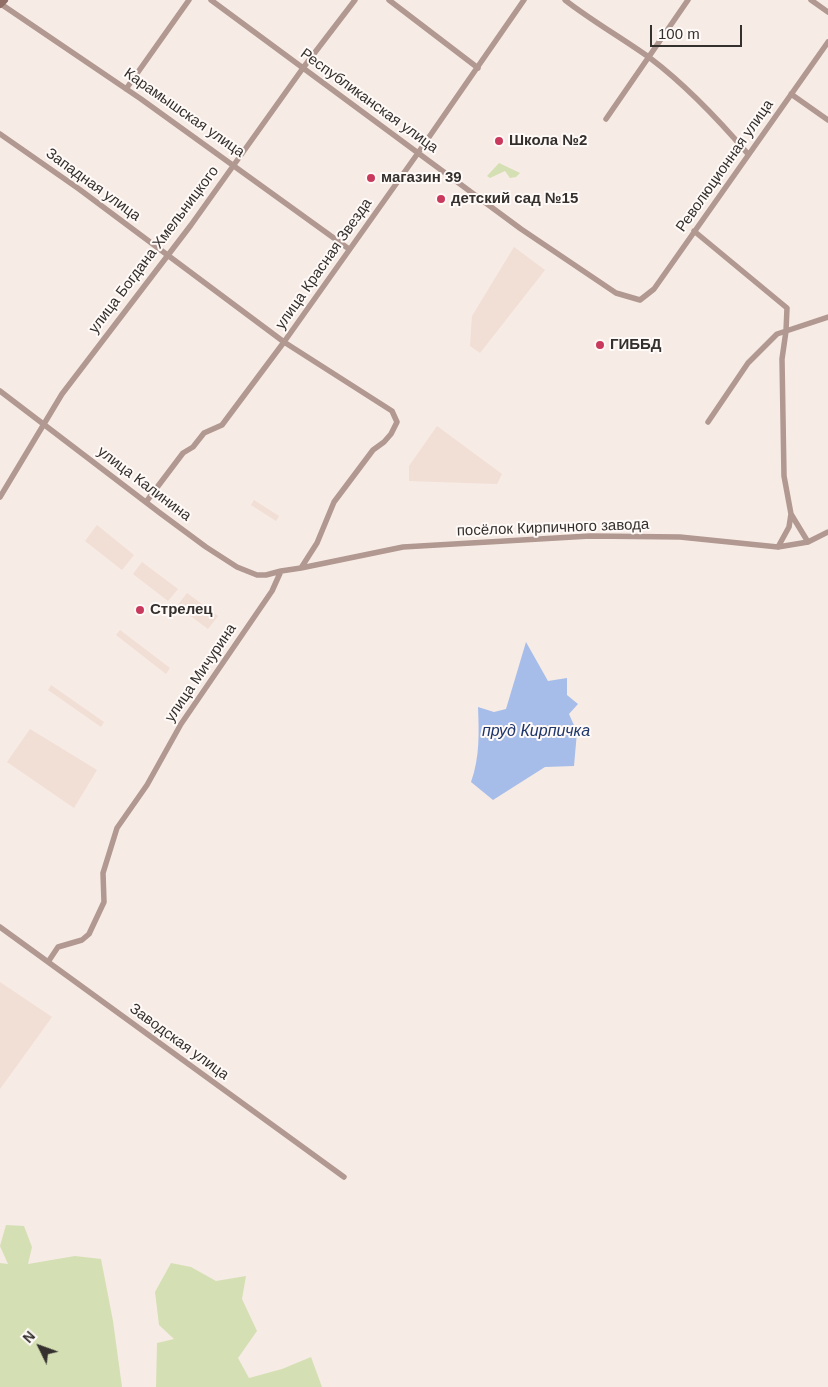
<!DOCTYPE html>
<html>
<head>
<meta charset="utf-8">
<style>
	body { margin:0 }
	#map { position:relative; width:828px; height:1387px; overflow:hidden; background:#f7ebe5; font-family:Helvetica,sans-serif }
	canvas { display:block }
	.north { position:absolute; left:15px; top:1322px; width:50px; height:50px; -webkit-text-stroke:4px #fffaf7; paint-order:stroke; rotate:312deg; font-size:14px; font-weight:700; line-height:20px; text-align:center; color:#34302e }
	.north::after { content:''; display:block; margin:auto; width:18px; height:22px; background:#34302e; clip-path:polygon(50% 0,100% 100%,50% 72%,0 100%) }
	.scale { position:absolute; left:650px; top:25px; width:92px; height:22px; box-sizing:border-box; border:2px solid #34302e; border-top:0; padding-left:6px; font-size:15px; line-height:18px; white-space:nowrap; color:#34302e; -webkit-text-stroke:4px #fffaf7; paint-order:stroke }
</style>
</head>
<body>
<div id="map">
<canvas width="828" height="1387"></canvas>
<div class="north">N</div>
<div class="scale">100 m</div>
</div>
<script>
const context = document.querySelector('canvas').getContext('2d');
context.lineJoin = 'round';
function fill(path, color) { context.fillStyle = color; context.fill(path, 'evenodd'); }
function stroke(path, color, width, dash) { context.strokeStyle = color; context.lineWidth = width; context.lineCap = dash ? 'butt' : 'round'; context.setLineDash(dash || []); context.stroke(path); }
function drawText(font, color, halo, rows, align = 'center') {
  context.font = font + ' Helvetica,sans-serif'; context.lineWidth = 4; context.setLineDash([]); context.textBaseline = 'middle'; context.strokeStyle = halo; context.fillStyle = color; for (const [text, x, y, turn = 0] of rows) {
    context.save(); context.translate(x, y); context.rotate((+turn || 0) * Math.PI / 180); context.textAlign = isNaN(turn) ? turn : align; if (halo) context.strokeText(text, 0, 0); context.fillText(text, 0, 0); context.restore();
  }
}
fill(new Path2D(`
	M 514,247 L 545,270 L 480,353 L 470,346 L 472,316 Z
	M 437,426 L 502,474 L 497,484 L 409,481 L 409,466 Z
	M 254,500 L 279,516 L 276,521 L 251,505 Z
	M 97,525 L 134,555 L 122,570 L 85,541 Z
	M 142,562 L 178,589 L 168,601 L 133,574 Z
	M 187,593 L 218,616 L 208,629 L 177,606 Z
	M 120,630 L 170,668 L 166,674 L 116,635 Z
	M 51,685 L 104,722 L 101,727 L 48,690 Z
	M 30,729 L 97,770 L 74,808 L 7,762 Z
	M 0,982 L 52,1017 L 0,1089 Z`), '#f1ded5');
fill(new Path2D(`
	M 499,163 L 520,173 L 516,177 L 510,178 L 505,171 L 490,178 L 487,176 Z
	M 6,1225 L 24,1226 L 32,1247 L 28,1264 L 75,1256 L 101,1259 L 113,1321 L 122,1387 L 0,1387 L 0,1263 L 8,1264 L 0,1246 Z
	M 171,1263 L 191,1267 L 216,1281 L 246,1276 L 242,1299 L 257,1331 L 238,1358 L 249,1378 L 282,1369 L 311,1357 L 322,1387 L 156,1387 L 157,1343 L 174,1339 L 159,1325 L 155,1292 Z`), '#d4e0b3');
fill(new Path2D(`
	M 526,642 L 548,681 L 567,678 L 567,695 L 578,704 L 569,714 L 577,732 L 574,766 L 545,767 L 493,800 L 471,782 C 480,757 479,732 478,707 L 494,712 L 506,709 Z`), '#a6bdea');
stroke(new Path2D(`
	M 211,0 L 521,229 L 616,293 L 640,300 L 654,289 L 828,42
	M 389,0 L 478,68
	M 565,0 C 592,21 622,38 650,58 C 687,86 718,119 748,154
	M 811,0 L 828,12
	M 1,4 L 141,99 L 349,249
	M 126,89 L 189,0
	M 791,94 L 828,120
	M 606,119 L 688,0
	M 0,134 L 79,189 L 284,342 L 392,411 L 397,422 L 391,434 L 384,442 L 373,450 L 334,502 L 317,543 L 301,568 L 281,571 L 272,591 L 181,724 L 147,785 L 117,828 L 103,873 L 104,902 L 89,934 L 82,940 L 58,947 L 48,962
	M 694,231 L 787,308 L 786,331 L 782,359 L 784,476 L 791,514 L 808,542
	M 0,391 L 160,513 L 206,547 L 237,567 L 257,575 L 266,575 L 281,571
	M 708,422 L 748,363 L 777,334 L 828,317
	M 0,497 L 62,394 L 191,225 L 303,68 L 355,0
	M 146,502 L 183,453 L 193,447 L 204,433 L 222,425 L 284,342 L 418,153 L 524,0
	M 778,547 L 789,527 L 791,514
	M 301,568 L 403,547 L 590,536 L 680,537 L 778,547 L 808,542 L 828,532
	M 0,927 L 344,1177`), '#b19891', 5.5);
stroke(new Path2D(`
	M 0,4 L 4,0`), '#926f66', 8);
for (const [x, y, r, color] of [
	[499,141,5,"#c9395d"],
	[371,178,5,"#c9395d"],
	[441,199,5,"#c9395d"],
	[600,345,5,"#c9395d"],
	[140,610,5,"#c9395d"]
]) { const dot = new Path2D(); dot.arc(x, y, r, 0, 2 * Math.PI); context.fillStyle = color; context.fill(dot); stroke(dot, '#fffaf7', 2); }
drawText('15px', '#34302e', '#fffaf7', [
	["Республиканская улица",369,101,36],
	["Карамышская улица",184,113,35],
	["Революционная улица",725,166,-55],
	["Западная улица",93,185,36],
	["улица Богдана Хмельницкого",154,250,-53],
	["улица Красная Звезда",324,264,-55],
	["улица Калинина",144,484,37],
	["посёлок Кирпичного завода",553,528,-2],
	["улица Мичурина",201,673,-56],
	["Заводская улица",179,1042,36]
]);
drawText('bold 15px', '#34302e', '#fffaf7', [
	["Школа №2",509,141],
	["магазин 39",381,178],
	["детский сад №15",451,199],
	["ГИББД",610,345],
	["Стрелец",150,610]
], 'left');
drawText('italic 16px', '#1d366c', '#fffaf7', [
	["пруд Кирпичка",536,732]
]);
</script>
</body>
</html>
